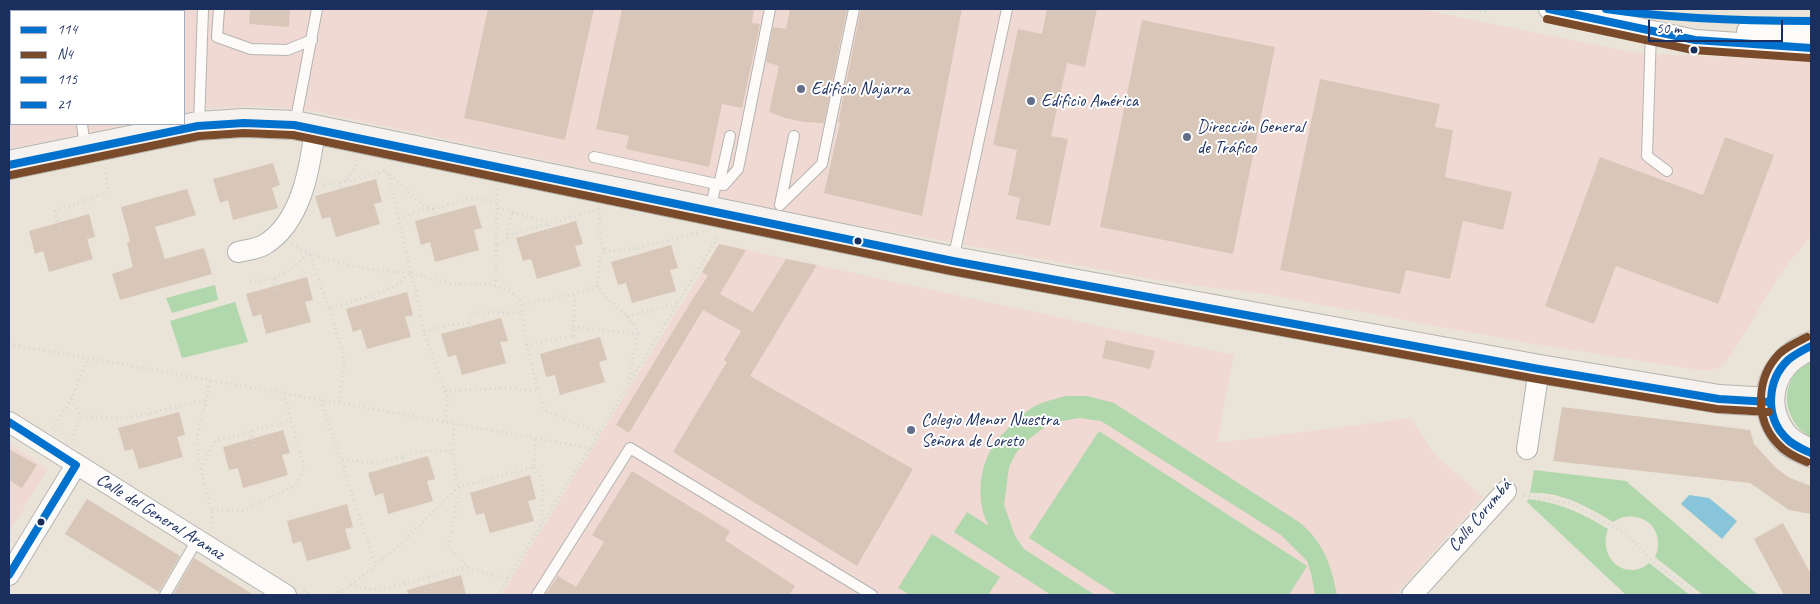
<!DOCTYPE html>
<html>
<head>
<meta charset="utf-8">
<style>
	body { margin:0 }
	#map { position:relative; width:1820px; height:604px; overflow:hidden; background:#e9e4d7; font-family:Caveat,sans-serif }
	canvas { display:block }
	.frame { position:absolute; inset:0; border:10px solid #1b2f5e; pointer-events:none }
	.legend { position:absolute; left:10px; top:10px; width:175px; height:115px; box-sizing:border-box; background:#fff; border:1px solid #a4acbf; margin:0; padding:6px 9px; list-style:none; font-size:15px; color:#1b2f5e }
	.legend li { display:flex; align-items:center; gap:10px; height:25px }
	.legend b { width:25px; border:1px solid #a4acbf }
	.scale { position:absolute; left:1648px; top:20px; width:135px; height:22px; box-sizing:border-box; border:2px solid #1b2f5e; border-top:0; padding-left:6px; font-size:15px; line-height:18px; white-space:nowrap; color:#1b2f5e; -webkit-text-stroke:4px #fff; paint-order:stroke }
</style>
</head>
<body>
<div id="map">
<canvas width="1820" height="604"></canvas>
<div class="frame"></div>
<ul class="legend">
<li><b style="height:6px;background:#0072ce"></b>114</li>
<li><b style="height:6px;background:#7a4b2a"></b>N4</li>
<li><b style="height:6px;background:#0072ce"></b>115</li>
<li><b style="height:6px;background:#0072ce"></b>21</li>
</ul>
<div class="scale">50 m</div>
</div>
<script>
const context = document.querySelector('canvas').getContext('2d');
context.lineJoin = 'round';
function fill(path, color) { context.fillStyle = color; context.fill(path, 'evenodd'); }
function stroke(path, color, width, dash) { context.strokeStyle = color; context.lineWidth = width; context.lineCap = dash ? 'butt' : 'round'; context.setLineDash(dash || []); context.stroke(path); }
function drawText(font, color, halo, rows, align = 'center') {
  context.font = font + ' Caveat,sans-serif'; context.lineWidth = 4; context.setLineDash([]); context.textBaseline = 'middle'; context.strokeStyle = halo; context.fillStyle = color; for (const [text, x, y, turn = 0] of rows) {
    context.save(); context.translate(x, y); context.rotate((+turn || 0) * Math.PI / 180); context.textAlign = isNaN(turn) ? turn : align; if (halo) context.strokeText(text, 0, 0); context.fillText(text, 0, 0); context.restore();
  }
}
fill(new Path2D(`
	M 9,9 L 1420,9 L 1636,53 L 1811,61 L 1811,235 L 1777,279 L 1730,357 L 1719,368 L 1705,371 L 1522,342 L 1259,293 L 1175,283 L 817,218 L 318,112 L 261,106 L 202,109 L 184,113 L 184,11 L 11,11 L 11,124 L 131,124 L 9,149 Z
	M 719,244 L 1234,355 L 1217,443 L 1411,418 L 1434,454 L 1483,497 L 1395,595 L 501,595 Z
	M 9,443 L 48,469 L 9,532 Z`), '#f1d9d3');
fill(new Path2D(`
	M 215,285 L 218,300 L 172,313 L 166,298 Z
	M 235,302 L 248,342 L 182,358 L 170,321 Z
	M 1811,362 L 1811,437 C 1781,421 1777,377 1811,362 Z
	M 1066,396 L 1087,396 L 1114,403 L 1299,522 C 1324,542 1331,565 1337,595 L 1315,595 L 1311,573 L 1307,561 L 1281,535 L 1101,421 L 1079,418 L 1050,423 L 1029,439 L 1016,453 L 1009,467 L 1004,505 L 1015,536 L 1024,549 L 1095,595 L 1051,595 L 954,532 L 967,512 L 989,526 C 978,507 978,479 987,458 C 993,442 1013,422 1027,411 C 1037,403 1054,399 1066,396 Z
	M 1099,431 L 1307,566 L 1289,595 L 1117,595 L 1029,538 Z
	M 1534,470 L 1626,481 L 1758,595 L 1703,595 L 1655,557 C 1656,554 1658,550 1658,546 C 1660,520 1632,509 1613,522 C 1588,507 1560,491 1530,493 Z
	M 1528,499 C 1560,503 1580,512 1608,529 C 1597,557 1625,583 1649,563 L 1690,595 L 1626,595 L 1527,502 Z
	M 932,534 L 1000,577 L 988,595 L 910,595 L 898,588 Z`), '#b1d7ac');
fill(new Path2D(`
	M 1689,495 L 1709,498 L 1737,521 L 1722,539 L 1681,504 Z`), '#88c5da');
fill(new Path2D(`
	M 250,9 L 290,9 L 289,27 L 249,24 Z
	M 488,9 L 594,9 L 565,140 L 464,118 Z
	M 622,9 L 754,9 L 752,23 L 760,24 L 742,108 L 722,104 L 709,167 L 626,149 L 629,136 L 596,129 Z
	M 790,9 L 847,9 L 824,123 L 804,122 L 785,118 L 769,112 L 779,66 L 766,62 L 773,27 L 786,29 Z
	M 861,9 L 962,9 L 922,216 L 824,193 L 840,123 L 838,123 Z
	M 1047,9 L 1097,9 L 1085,67 L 1067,63 L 1051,136 L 1068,139 L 1050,226 L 1016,219 L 1020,198 L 1008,195 L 1017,150 L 993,145 L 1018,29 L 1042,34 Z
	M 1142,20 L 1275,47 L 1233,254 L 1100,227 Z
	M 1320,79 L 1440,104 L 1435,127 L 1453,130 L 1445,177 L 1512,192 L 1503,230 L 1463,221 L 1450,279 L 1406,270 L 1400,294 L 1280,270 Z
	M 1725,137 L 1774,155 L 1718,304 L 1616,266 L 1594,324 L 1545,306 L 1600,157 L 1703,195 Z
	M 273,163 L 280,185 L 272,188 L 278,208 L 233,220 L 228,200 L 220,203 L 213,179 Z
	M 376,179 L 382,202 L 374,204 L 380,224 L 336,237 L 330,217 L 322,219 L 315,196 Z
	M 187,189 L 196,215 L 155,227 L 165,259 L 204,248 L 212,274 L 120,300 L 112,274 L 133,267 L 127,243 L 130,241 L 121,207 Z
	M 475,205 L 482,228 L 474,230 L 479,250 L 435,262 L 430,242 L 421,245 L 415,221 Z
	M 89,214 L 95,237 L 87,239 L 93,259 L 49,272 L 43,251 L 35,254 L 29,231 Z
	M 576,221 L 583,244 L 575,246 L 581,266 L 537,279 L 531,259 L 523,261 L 516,238 Z
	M 719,244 L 746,250 L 720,294 L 753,312 L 786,259 L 817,265 L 750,376 L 913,469 L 857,566 L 673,452 L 727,362 L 724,360 L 741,331 L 703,310 L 629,433 L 616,425 L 695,295 L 708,276 L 702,272 Z
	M 671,245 L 678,268 L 670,270 L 676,291 L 632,303 L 626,283 L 618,285 L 611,262 Z
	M 307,277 L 313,300 L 305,302 L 311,322 L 266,334 L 261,314 L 253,317 L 246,294 Z
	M 407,292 L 413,315 L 405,317 L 411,337 L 367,349 L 361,329 L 353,332 L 346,309 Z
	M 501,318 L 508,341 L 500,342 L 506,363 L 462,375 L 456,355 L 448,357 L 441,334 Z
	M 600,337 L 607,360 L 599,362 L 605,382 L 560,395 L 555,375 L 546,377 L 540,354 Z
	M 1106,340 L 1155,351 L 1150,369 L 1102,358 Z
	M 1562,407 L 1750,430 L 1754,444 L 1776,468 L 1790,478 L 1811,486 L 1811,514 L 1789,510 L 1750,483 L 1553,461 Z
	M 179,412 L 185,435 L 177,437 L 183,457 L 139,469 L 133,449 L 125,451 L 118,428 Z
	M 283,430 L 290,453 L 282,455 L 288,475 L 243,488 L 238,468 L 229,470 L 223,447 Z
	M 9,449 L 37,465 L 22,488 L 9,480 Z
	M 428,456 L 435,479 L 427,481 L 433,501 L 388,514 L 383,493 L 375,496 L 368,473 Z
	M 632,471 L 730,531 L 725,540 L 795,586 L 789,595 L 545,595 L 558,576 L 576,587 L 604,542 L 592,535 Z
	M 530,475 L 536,499 L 528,501 L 534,521 L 490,533 L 484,513 L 476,515 L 470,493 Z
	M 87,499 L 180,556 L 159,592 L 65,534 Z
	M 347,504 L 353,527 L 345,529 L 351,549 L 307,561 L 301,541 L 293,544 L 287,521 Z
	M 1783,523 L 1811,574 L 1811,595 L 1784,595 L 1754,539 Z
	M 194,558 L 254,595 L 173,595 Z
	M 461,575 L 466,595 L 408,595 L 407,590 Z`), '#d8c7b9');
const lane = new Path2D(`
	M 68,9 L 68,11
	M 219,9 L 217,37 L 251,49 L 287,50 L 312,40
	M 1651,31 L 1647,156 L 1667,171
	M 9,118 L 11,118
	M 82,124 L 85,148
	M 295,124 L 317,9
	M 199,125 L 203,9
	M 594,157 L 716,184
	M 719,185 L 730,136
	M 780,205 L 822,164 L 854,9
	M 780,205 L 794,136
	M 710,210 L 716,184 L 724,185 L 738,169 L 770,9
	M 953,260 L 1007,9
	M 165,595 L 197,540
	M 537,595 L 630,448 L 872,595`);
const street = new Path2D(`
	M 1549,9 L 1695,40 L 1811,48
	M 1747,31 L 1811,31
	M 238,252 C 246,250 257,249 264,245 C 301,223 310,169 315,129
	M 9,422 L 286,595
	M 1527,449 L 1539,369
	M 9,575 L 76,465
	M 1412,595 L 1506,491`);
const secondary = new Path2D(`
	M 9,165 L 198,126 L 244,123 L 294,125 L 953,261 L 1539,369 L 1719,399 L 1770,402
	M 1811,346 C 1773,360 1758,400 1782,434 C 1789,444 1801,449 1811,453`);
stroke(lane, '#b5b4b0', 12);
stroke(street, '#b5b4b0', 22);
stroke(secondary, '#b5b4b0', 30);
stroke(new Path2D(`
	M 1470,9 L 1485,12 L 1486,9
	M 385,170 L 389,175 L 411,273 L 418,300 L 424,332 L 448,399 L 444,422
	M 390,175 L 423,205 L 429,208
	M 344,182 L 355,168 L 357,160
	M 340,183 L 379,173 L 385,170
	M 324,185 L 340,183 L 342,190
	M 497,189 L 497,208 L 548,222 L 550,237
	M 497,208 L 496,245 L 507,240 L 512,211
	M 433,209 L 474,197 L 497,204
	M 399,218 L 429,208 L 433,209 L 435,214 L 442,223
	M 60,231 L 55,211 L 108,192 L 105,166
	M 507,236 L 599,209 L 600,233 L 604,251 L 600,257 L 597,287 L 586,291 L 521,305
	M 292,244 C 316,261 380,274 410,272 L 394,287 L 373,295 L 377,305
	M 496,245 L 496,284
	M 638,248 L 700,232
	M 604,251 L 616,251 L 638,248 L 642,263
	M 310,255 L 329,309 L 373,295
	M 411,273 C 424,276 437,281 449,283 C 480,288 493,276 520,299 L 526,342 L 538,391
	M 274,279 L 275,290
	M 250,282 C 278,278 288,276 307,253
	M 597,285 L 604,295 L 628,317
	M 329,309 L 345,360 L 339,403
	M 469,323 L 472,316 L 477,312 L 522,313
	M 573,327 L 638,334 L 627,384
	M 424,332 L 448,325 L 469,323 L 472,335
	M 638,334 L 635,325 L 628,317 L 679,302
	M 574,336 L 573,327 L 575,293
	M 9,344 L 590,448 L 719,235
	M 526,345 L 574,336 L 579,352
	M 445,391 L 509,388 L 538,391 L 544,410 L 599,433
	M 72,399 L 81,417
	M 206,400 C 203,412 198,426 197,438 C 197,469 212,497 213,527
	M 321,400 L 376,565
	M 149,414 L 153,427
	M 454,424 L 453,451 L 457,488
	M 53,429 L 72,398 L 88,358
	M 250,431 L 255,447
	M 72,440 L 81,417 L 129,418 L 206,400 L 210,380
	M 403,457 L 406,471
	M 342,460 L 377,463 L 421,451 L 453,451
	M 534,467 C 536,473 541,476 542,481 C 544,496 542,513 540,527
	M 201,469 L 215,441 L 291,420
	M 460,487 L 448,547 L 470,569 L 508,579
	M 1524,495 L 1572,504 L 1626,534 L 1657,565 L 1697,595
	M 212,510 L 244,510 L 295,486 L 304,468 L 284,394
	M 428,577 L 432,592
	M 350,585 L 378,590 L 468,567
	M 304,590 L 312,595
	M 334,595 L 350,585 L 397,548 L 457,488 L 534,467 L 535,439
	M 498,595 L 590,448`), '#d5d5d4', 3, [1, 4]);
stroke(lane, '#fcfbf9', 10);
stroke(street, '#fcfbf9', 20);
stroke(secondary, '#f6f2ef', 28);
stroke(new Path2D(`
	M 1549,9 L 1695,40 L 1811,48
	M 9,165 L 198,126 L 244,123 L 294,125 L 953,261 L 1539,369 L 1719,399 L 1770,402
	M 1811,346 C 1803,350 1795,354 1788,360 C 1767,380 1765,416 1785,437 C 1792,445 1802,449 1811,453`), '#0072ce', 8);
stroke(new Path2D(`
	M 1547,19 L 1693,50 L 1810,58
	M 11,175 L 199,136 L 244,133 L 293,135 L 951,271 L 1537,379 L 1717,409 L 1769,412
	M 1807,337 C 1797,342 1788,346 1780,353 C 1756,377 1754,419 1778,444 C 1786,453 1797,458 1807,462`), '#7a4b2a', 8);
stroke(new Path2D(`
	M 1606,9 C 1673,19 1742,21 1811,21`), '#0072ce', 8);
stroke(new Path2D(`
	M 9,422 L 76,465 L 9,575`), '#0072ce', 8);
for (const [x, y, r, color] of [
	[1694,50,4.5,"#1b2f5e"],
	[801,89,5,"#636e88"],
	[1031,101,5,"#636e88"],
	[1187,137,5,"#636e88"],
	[858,241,4.5,"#1b2f5e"],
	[911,430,5,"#636e88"],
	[41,522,4.5,"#1b2f5e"]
]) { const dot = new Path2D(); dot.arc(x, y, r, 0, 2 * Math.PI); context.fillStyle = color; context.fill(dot); stroke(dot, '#fff', 2); }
drawText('18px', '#1b2f5e', '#fff', [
	["Edificio Najarra",811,89],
	["Edificio América",1041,101],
	["Dirección General",1197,127],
	["de Tráfico",1197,148],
	["Colegio Menor Nuestra",921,420],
	["Señora de Loreto",921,441]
], 'left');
drawText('18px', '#1b2f5e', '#fff', [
	["Calle Corumbá",1480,516,-50],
	["Calle del General Aranaz",160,517,32]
]);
</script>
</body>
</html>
